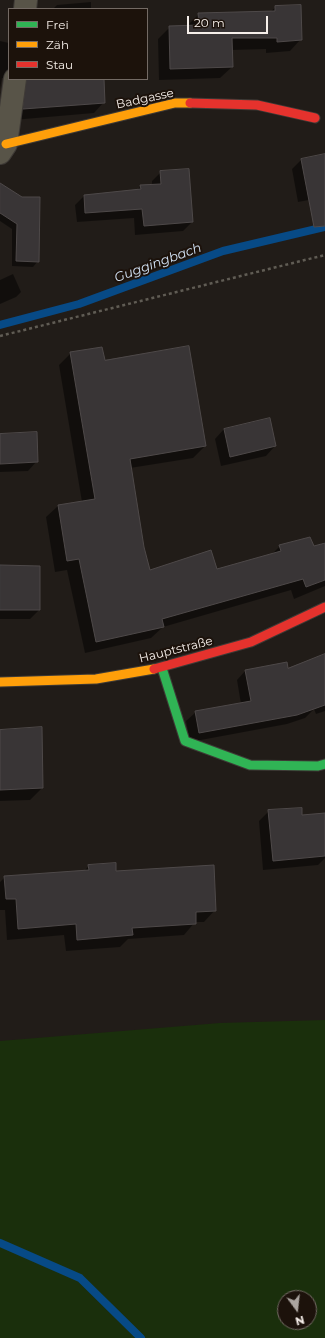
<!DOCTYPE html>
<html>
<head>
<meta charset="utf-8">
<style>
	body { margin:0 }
	#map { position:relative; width:325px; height:1338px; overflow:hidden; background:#211c18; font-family:Montserrat,sans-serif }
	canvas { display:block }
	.legend { position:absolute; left:8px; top:8px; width:140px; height:72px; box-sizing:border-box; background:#1c120b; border:1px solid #736a64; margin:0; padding:5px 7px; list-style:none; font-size:12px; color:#f6efea }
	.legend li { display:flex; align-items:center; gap:8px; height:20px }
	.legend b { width:20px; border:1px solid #736a64 }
	.north { position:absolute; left:277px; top:1290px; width:40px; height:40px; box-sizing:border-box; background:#1c120b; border:1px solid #736a64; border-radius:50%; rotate:165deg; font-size:11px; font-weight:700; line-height:16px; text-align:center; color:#f6efea }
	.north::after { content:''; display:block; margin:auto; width:14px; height:18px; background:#aba5a0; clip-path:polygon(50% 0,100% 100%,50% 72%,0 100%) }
	.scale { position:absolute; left:187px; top:16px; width:81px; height:18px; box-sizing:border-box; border:2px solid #f6efea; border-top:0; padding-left:5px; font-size:12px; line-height:14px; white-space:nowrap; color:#f6efea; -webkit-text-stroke:3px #1c120b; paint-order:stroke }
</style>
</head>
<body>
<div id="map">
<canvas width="325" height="1338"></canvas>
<ul class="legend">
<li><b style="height:5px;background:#30b455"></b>Frei</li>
<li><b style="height:5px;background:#ff9f0a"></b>Zäh</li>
<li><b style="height:5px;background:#e5322d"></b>Stau</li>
</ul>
<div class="north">N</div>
<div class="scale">20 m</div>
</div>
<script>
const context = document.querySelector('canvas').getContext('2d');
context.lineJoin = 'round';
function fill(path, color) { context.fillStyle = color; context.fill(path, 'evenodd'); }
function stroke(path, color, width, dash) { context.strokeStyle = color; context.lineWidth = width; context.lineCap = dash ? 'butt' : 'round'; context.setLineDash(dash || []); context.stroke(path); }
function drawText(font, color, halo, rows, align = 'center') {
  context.font = font + ' Montserrat,sans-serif'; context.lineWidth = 4; context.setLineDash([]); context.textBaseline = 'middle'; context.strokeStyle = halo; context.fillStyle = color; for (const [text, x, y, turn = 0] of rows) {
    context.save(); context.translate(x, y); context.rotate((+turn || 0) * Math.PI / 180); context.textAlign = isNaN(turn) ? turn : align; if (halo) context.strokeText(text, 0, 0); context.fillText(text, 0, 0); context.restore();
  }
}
fill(new Path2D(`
	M 325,1020 L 325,1338 L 0,1338 L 0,1041 L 220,1023 ZM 285,1298 L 309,1298 L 309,1322 L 285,1322 Z`), '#1a2f0c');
fill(new Path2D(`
	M 91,2 L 91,9 L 53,9 L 57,5 Z
	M 276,7 L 301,39 L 290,51 L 266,53 L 266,49 L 231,50 L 232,67 L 220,78 L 159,80 L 158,39 L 170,27 L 187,26 L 199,14 L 270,12 Z
	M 0,41 L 9,43 L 9,78 L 2,78 L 0,89 Z
	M 10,79 L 103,79 L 104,102 L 94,113 L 13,120 Z
	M 325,155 L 325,197 L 298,202 L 292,169 L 302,159 Z
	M 161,172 L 192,222 L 183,231 L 135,235 L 134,218 L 77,222 L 75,205 L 84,196 L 136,191 L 141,186 L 152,185 L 152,181 Z
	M 6,196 L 38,261 L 33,267 L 12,266 L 12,229 L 0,221 L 0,204 Z
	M 13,274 L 21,292 L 16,297 L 0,304 L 0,280 Z
	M 71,353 L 104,361 L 205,446 L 193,458 L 130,468 L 143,547 L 149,571 L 217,570 L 271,555 L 280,546 L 313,547 L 325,542 L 325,586 L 294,599 L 291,590 L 163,627 L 151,638 L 85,653 L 67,570 L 55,572 L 46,517 L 58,506 L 82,502 L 59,365 Z
	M 224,429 L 275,446 L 266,456 L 221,466 L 215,439 Z
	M 0,435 L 37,461 L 28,471 L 0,472 Z
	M 0,566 L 39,610 L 30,619 L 0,619 Z
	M 325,655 L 325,711 L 316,714 L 314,709 L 305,718 L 287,724 L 190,742 L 186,721 L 196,712 L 241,704 L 237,680 L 246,670 L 288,670 Z
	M 0,731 L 42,788 L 30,800 L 0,801 Z
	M 269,811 L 302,816 L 325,830 L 325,858 L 318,865 L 263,870 L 259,821 Z
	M 89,866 L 115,872 L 215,910 L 204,922 L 195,922 L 184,935 L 128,939 L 120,947 L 66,951 L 64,935 L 7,940 L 5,910 L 0,910 L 0,882 L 5,877 L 84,871 Z`), '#0007');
stroke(new Path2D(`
	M 0,325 L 79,304 L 223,251 L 325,227
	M 0,1243 L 80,1278 L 141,1338`), '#074a86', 8);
const building = new Path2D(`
	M 301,5 L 302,40 L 277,42 L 277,38 L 232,38 L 233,67 L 170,69 L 169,26 L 199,25 L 198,13 L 275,11 L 275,6 Z
	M 27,79 L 104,79 L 105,103 L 23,109 Z
	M 325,154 L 325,226 L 314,227 L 301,159 Z
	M 189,169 L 193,222 L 144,226 L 142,209 L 85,213 L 84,195 L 141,189 L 140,185 L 161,184 L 160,171 Z
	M 0,183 L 22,197 L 40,197 L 39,262 L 16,261 L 17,224 L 0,213 Z
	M 189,346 L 206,446 L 130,459 L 144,547 L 150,570 L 211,550 L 217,569 L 281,551 L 279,545 L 310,537 L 314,546 L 325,543 L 325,580 L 306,587 L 303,579 L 162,619 L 164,627 L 96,642 L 79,559 L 67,561 L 58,505 L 95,499 L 70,352 L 102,347 L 105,360 Z
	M 270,418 L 276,446 L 230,457 L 224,429 Z
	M 37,432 L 38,462 L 0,464 L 0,434 Z
	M 0,565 L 40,566 L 40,610 L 0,610 Z
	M 325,654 L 325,705 L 297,715 L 199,733 L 195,711 L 251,701 L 245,670 L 287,662 L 288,668 Z
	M 42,727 L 43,788 L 0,790 L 0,730 Z
	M 302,808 L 302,815 L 325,813 L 325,856 L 273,861 L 268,810 Z
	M 116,863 L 116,871 L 214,865 L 216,911 L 196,912 L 196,924 L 132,928 L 133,935 L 77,940 L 76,924 L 18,929 L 16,899 L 6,899 L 4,876 L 89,870 L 88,865 Z`);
fill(building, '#393536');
stroke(building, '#4e4949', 1);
const street = new Path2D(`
	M 25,9 L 26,0
	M 0,153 L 6,144 L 15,79`);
const fast = new Path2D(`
	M 162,668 L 185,741 L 250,765 L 318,766 L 325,764`);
const slow = new Path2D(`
	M 6,144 L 175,103 L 190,103
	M 0,682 L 96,679 L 154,669`);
const jam = new Path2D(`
	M 190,103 L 257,105 L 315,118
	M 154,669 L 251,642 L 325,607`);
stroke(street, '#3e3a36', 24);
stroke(fast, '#3e3a36', 11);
stroke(slow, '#3e3a36', 11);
stroke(jam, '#3e3a36', 11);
stroke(new Path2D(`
	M 0,336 L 325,255`), '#605c54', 2.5, [3, 3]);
stroke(street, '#585448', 22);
stroke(fast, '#30b455', 9);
stroke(slow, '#ff9f0a', 9);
stroke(jam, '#e5322d', 9);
drawText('12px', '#f6efea', '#1c120b', [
	["Badgasse",145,99,-12],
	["Hauptstraße",176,650,-14]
]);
drawText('italic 13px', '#d3e3f6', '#1c120b', [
	["Guggingbach",158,263,-20]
]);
</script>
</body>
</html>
